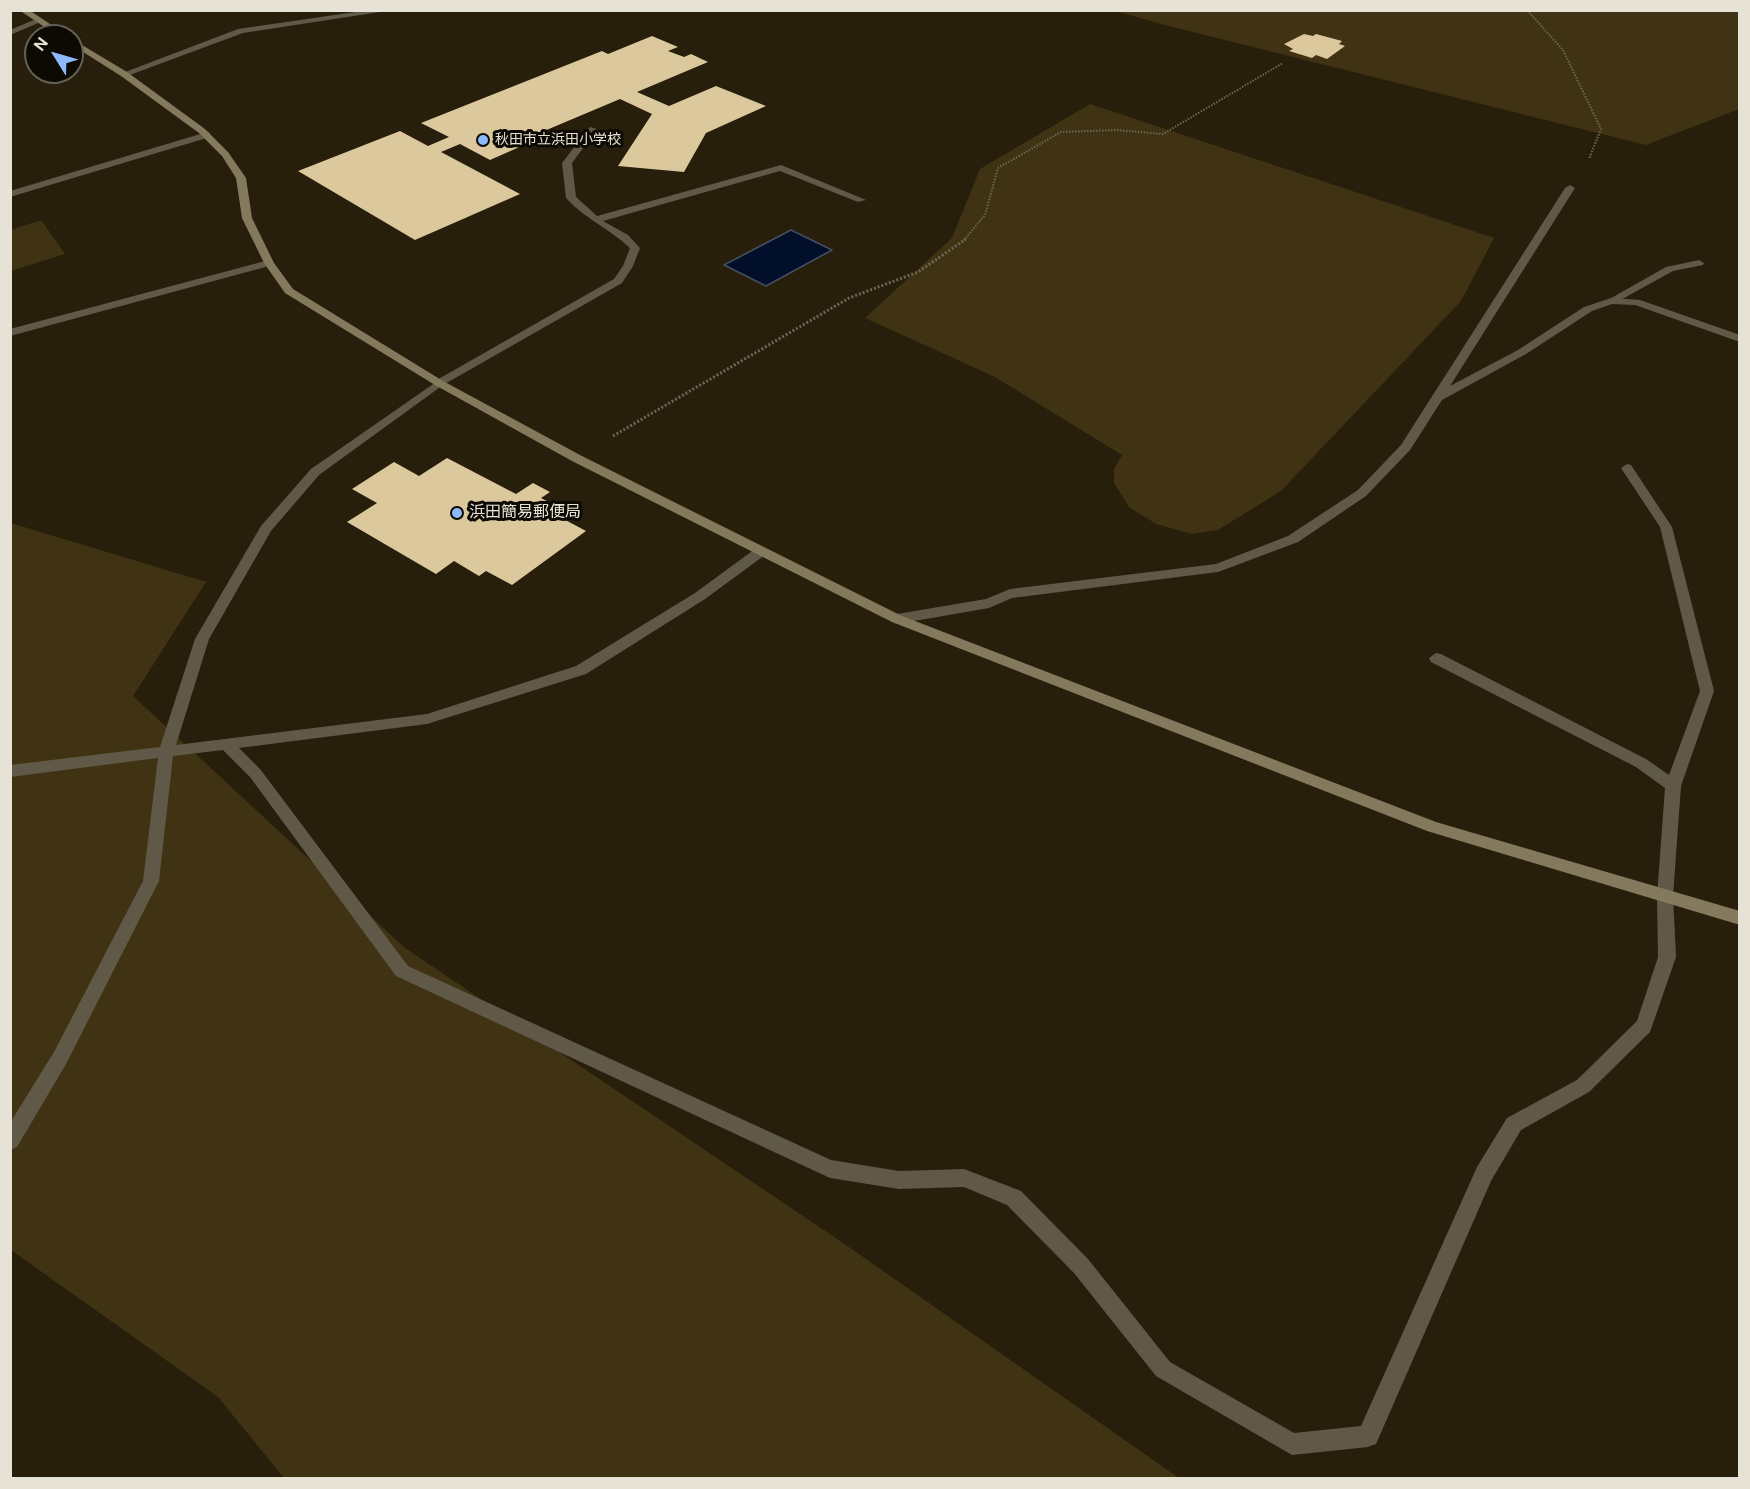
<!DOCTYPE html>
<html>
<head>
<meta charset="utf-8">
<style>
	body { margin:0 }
	#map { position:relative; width:1750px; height:1489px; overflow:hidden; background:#271f0b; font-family:"DM Sans",sans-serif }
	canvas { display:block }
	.frame { position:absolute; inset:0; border:12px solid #e7e2d6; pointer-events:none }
	.north { position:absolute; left:24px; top:24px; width:60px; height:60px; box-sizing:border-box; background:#0d0903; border:2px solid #646057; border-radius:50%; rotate:307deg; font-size:16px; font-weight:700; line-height:24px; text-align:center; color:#e7e2d6 }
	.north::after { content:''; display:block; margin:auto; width:21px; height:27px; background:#8cb9fc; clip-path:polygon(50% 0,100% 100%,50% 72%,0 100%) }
</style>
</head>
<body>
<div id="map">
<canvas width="1750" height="1489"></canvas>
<div class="frame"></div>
<div class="north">N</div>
</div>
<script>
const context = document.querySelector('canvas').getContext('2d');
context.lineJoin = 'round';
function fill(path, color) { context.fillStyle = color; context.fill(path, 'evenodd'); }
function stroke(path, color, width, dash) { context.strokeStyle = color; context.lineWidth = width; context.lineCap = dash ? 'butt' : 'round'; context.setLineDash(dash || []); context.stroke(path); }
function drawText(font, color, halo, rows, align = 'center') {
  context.font = font + ' "DM Sans","Noto Sans JP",sans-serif'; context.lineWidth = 6; context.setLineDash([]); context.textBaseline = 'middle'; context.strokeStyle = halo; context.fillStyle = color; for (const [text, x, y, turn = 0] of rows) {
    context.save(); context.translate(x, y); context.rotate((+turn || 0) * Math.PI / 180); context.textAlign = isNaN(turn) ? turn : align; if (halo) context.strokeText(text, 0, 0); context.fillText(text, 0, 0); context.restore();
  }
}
fill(new Path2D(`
	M 1115,11 L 1739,11 L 1739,109 L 1646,145 L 1165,25 Z
	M 1090,104 L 1494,238 L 1461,301 L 1281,491 L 1218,530 L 1192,534 L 1156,524 L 1129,507 L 1114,483 L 1114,469 L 1122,455 L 995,377 L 865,318 L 952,238 L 980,169 Z
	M 41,220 L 65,254 L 11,271 L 11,230 Z
	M 11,523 L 206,582 L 133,696 L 405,948 L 846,1245 L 1179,1478 L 284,1478 L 218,1397 L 11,1250 Z`), '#403314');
const water = new Path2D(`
	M 791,230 L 832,250 L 766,286 L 724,265 Z`);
fill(water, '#010f2b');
stroke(water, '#464e5e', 1.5);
fill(new Path2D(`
	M 1304,34 L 1313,36 L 1316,34 L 1342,41 L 1339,44 L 1345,46 L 1327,59 L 1316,55 L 1312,58 L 1289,51 L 1293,49 L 1284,44 Z
	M 652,36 L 678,47 L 668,51 L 684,57 L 691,54 L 708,62 L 637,92 L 669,106 L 716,86 L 766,106 L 706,133 L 684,172 L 618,166 L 652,114 L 620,99 L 518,142 L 524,145 L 490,160 L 460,144 L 441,152 L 520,194 L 415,240 L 298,171 L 400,131 L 428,146 L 449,137 L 421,123 L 602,51 L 608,54 Z
	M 447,458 L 516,494 L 533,483 L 550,492 L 541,498 L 563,510 L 556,515 L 586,531 L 512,585 L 486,571 L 479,576 L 454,561 L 436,574 L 347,522 L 377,503 L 352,489 L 394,462 L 419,476 Z`), '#dbc89c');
stroke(new Path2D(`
	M 1527,10 L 1563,50 L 1601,129 L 1589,159
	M 964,240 L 985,215 L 998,168 L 1061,132 L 1116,130 L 1163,134 L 1283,63`), '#6e6756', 2, [1.5, 1.5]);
stroke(new Path2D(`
	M 613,436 L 849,298 L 918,272 L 966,239`), '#6e6756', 3, [2, 2]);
fill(new Path2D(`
	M 590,127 L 597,129 L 572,163 L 576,197 L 597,216 L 781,165 L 866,200 L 858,202 L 780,171 L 603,221 L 628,235 L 640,248 L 633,266 L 622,283 L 443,385 L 435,385 L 435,381 L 614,279 L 623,266 L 630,248 C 610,229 585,219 566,198 L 562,163 Z
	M 1699,260 L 1704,263 L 1703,265 L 1673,271 L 1615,303 L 1611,304 L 1606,301 L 1666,267 Z`), '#605948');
fill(new Path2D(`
	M 369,10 L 393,10 L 243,33 L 127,76 L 120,74 L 238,29 Z
	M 36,19 L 43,21 L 10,35 L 10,30 Z
	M 207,132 L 210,133 L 210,137 L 10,197 L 10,191 Z
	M 1570,185 L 1575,188 L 1450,386 L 1518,350 L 1584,307 L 1611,298 L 1640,300 L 1740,335 L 1740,342 L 1635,305 L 1612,304 L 1592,311 L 1526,354 L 1442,400 L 1410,450 L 1366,496 L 1298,542 L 1218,572 L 1012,598 L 989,608 L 897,624 L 892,622 L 890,619 L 892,616 L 897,614 L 986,599 L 1010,589 L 1216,564 L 1288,536 L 1358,490 L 1401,445 L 1565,188 Z
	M 269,260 L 273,261 L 273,265 L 10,336 L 10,329 Z
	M 439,380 L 443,381 L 443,385 L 319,475 L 271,531 L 209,639 L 176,745 L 427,714 L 576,666 L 695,593 L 755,549 L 765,549 L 767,552 L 765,555 L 705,599 L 586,674 L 427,724 L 239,748 L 260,769 L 408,966 L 831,1160 L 899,1171 L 964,1169 L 1021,1191 L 1088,1259 L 1170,1362 L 1294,1433 L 1361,1426 L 1477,1167 L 1507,1118 L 1577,1080 L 1637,1021 L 1658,957 L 1657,896 L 1665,788 L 1636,767 L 1431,662 L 1429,658 L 1436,653 L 1441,654 L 1646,759 L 1669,775 L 1700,691 L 1660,527 L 1621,468 L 1627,464 L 1631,465 L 1672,527 L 1714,691 L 1681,786 L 1673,896 L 1676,957 L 1650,1032 L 1589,1092 L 1521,1130 L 1491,1181 L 1376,1444 L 1368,1447 L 1292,1455 L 1156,1376 L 1074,1273 L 1007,1205 L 964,1187 L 899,1189 L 830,1178 L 396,976 L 250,777 L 223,750 L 173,756 L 159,881 L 66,1064 L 17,1147 L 10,1150 L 10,1123 L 54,1052 L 143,881 L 158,758 L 10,777 L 10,765 L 160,747 L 195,639 L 261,526 L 311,469 Z`), '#605948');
fill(new Path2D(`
	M 19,10 L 29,10 L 68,36 L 58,36 Z
	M 72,39 L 127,72 L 205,129 L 228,152 L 246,178 L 252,218 L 274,263 L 293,289 L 443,381 L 580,455 L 902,616 L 1436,822 L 1740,911 L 1740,925 L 1427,831 L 892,622 L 572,461 L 435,385 L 285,293 L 264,263 L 242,218 L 236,178 L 222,156 L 199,133 L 121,76 L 72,45 Z`), '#84795d');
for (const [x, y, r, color] of [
	[483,140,6,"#8cb9fc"],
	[457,513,6,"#8cb9fc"]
]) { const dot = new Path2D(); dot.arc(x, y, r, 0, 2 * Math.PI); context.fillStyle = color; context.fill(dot); stroke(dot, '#0d0903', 2); }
drawText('14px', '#e7e2d6', '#0d0903', [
	["秋田市立浜田小学校",495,140]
], 'left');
drawText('16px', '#e7e2d6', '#0d0903', [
	["浜田簡易郵便局",469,513]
], 'left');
</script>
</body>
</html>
